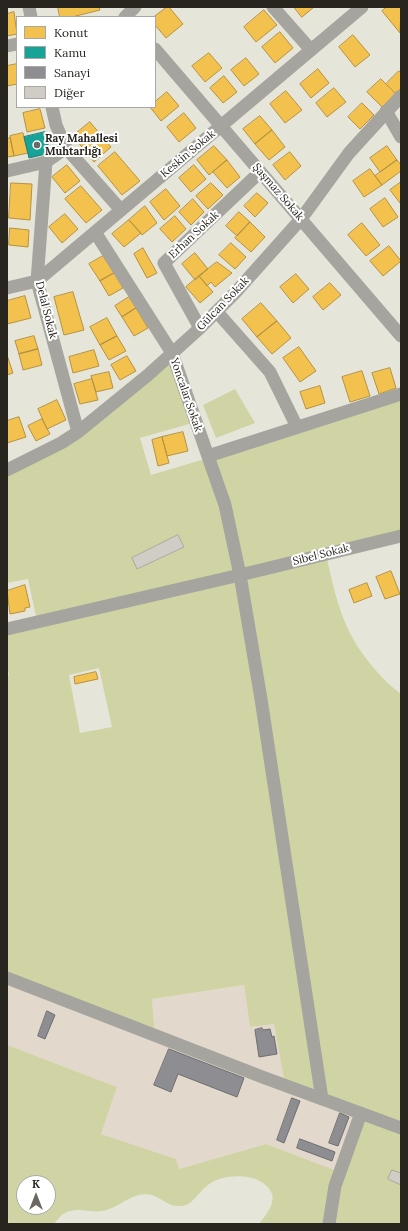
<!DOCTYPE html>
<html>
<head>
<meta charset="utf-8">
<style>
	body { margin:0 }
	#map { position:relative; width:408px; height:1231px; overflow:hidden; background:#e6e5da; font-family:Lora,serif }
	canvas { display:block }
	.frame { position:absolute; inset:0; border:8px solid #27251e; pointer-events:none }
	.legend { position:absolute; left:16px; top:16px; width:140px; height:92px; box-sizing:border-box; background:#fff; border:1px solid #a9a8a5; margin:0; padding:5px 7px; list-style:none; font-size:12px; color:#27251e }
	.legend li { display:flex; align-items:center; gap:8px; height:20px }
	.legend b { width:20px; border:1px solid #a9a8a5 }
	.north { position:absolute; left:16px; top:1175px; width:40px; height:40px; box-sizing:border-box; background:#fff; border:1px solid #a9a8a5; border-radius:50%; rotate:0deg; font-size:11px; font-weight:700; line-height:16px; text-align:center; color:#27251e }
	.north::after { content:''; display:block; margin:auto; width:14px; height:18px; background:#6a6860; clip-path:polygon(50% 0,100% 100%,50% 72%,0 100%) }
</style>
</head>
<body>
<div id="map">
<canvas width="408" height="1231"></canvas>
<div class="frame"></div>
<ul class="legend">
<li><b style="height:11px;background:#f2c14e"></b>Konut</li>
<li><b style="height:11px;background:#17a398"></b>Kamu</li>
<li><b style="height:11px;background:#8d8d92"></b>Sanayi</li>
<li><b style="height:11px;background:#cfcdc5"></b>Diğer</li>
</ul>
<div class="north">K</div>
</div>
<script>
const context = document.querySelector('canvas').getContext('2d');
context.lineJoin = 'round';
function fill(path, color) { context.fillStyle = color; context.fill(path, 'evenodd'); }
function stroke(path, color, width, dash) { context.strokeStyle = color; context.lineWidth = width; context.lineCap = dash ? 'butt' : 'round'; context.setLineDash(dash || []); context.stroke(path); }
function drawText(font, color, halo, rows, align = 'center') {
  context.font = font + ' Lora,serif'; context.lineWidth = 4; context.setLineDash([]); context.textBaseline = 'middle'; context.strokeStyle = halo; context.fillStyle = color; for (const [text, x, y, turn = 0] of rows) {
    context.save(); context.translate(x, y); context.rotate((+turn || 0) * Math.PI / 180); context.textAlign = isNaN(turn) ? turn : align; if (halo) context.strokeText(text, 0, 0); context.fillText(text, 0, 0); context.restore();
  }
}
fill(new Path2D(`
	M 7,978 L 155,1035 L 152,999 L 244,985 L 250,1027 L 274,1024 L 285,1085 L 361,1113 L 339,1173 L 266,1144 L 179,1169 L 176,1159 L 101,1134 L 117,1087 L 7,1045 Z`), '#e2d8cb');
fill(new Path2D(`
	M 172,353 L 196,422 L 140,438 L 151,475 L 208,458 L 401,394 L 401,536 L 326,555 C 332,580 337,607 349,631 C 360,654 381,679 401,694 L 401,1224 L 259,1224 C 265,1216 275,1205 272,1194 C 264,1172 224,1172 208,1185 C 198,1192 193,1206 180,1206 C 168,1207 162,1198 152,1195 C 133,1191 122,1206 106,1210 C 95,1214 82,1208 70,1211 C 63,1212 58,1219 54,1224 L 9,1224 L 7,1214 L 7,1045 L 117,1087 L 101,1134 L 176,1159 L 179,1169 L 266,1144 L 339,1172 L 361,1113 L 285,1085 L 274,1024 L 250,1027 L 244,985 L 152,999 L 155,1036 L 7,978 L 7,676 L 9,675 L 7,665 L 7,618 L 9,628 L 37,621 L 28,579 L 7,583 L 7,470 L 61,443 ZM 99,668 L 112,727 L 80,733 L 69,675 ZM 24,1183 L 48,1183 L 48,1207 L 24,1207 Z
	M 235,389 L 255,423 L 216,438 L 203,405 Z`), '#d0d4a4');
const homes = new Path2D(`
	M 58,7 L 99,7 L 100,10 L 72,17 L 60,17 Z
	M 167,7 L 169,7 L 183,24 L 166,38 L 155,25 L 154,17 Z
	M 294,7 L 314,7 L 302,17 Z
	M 387,7 L 401,7 L 400,33 L 382,11 Z
	M 264,10 L 277,25 L 256,42 L 244,27 Z
	M 14,12 L 17,34 L 7,36 L 7,14 Z
	M 280,32 L 293,48 L 275,63 L 262,47 Z
	M 353,35 L 370,55 L 355,67 L 339,47 Z
	M 209,53 L 222,68 L 205,82 L 192,66 Z
	M 246,58 L 259,74 L 244,86 L 231,70 Z
	M 17,64 L 17,84 L 7,86 L 7,66 Z
	M 318,69 L 329,83 L 311,98 L 300,84 Z
	M 399,71 L 401,73 L 401,88 L 396,94 L 386,84 Z
	M 224,76 L 237,92 L 223,103 L 210,88 Z
	M 381,79 L 396,94 L 382,107 L 367,92 Z
	M 334,88 L 346,102 L 327,117 L 316,103 Z
	M 286,91 L 302,110 L 285,123 L 270,104 Z
	M 167,92 L 179,106 L 161,121 L 150,107 L 155,107 L 155,102 Z
	M 362,103 L 374,115 L 360,129 L 348,117 Z
	M 40,109 L 45,128 L 27,132 L 23,113 Z
	M 184,113 L 196,128 L 179,142 L 167,127 Z
	M 260,116 L 272,130 L 255,144 L 243,129 Z
	M 90,122 L 111,147 L 94,162 L 73,136 Z
	M 272,130 L 285,147 L 269,160 L 255,144 Z
	M 23,133 L 28,153 L 14,156 L 10,136 Z
	M 10,138 L 14,156 L 7,157 L 7,139 Z
	M 214,146 L 227,160 L 209,175 L 197,160 Z
	M 387,146 L 397,160 L 380,172 L 370,158 Z
	M 115,152 L 140,181 L 122,195 L 98,166 Z
	M 290,152 L 301,166 L 285,180 L 273,165 Z
	M 227,160 L 240,177 L 227,188 L 213,172 Z
	M 397,160 L 401,165 L 401,171 L 382,185 L 375,176 Z
	M 67,165 L 80,181 L 65,193 L 52,177 Z
	M 194,165 L 206,179 L 191,192 L 179,178 Z
	M 370,169 L 382,185 L 364,197 L 353,181 Z
	M 401,182 L 401,203 L 400,203 L 390,190 Z
	M 11,183 L 32,184 L 30,220 L 9,218 Z
	M 211,183 L 223,195 L 208,209 L 196,196 Z
	M 81,186 L 102,210 L 86,223 L 65,199 Z
	M 166,189 L 180,206 L 164,220 L 150,202 Z
	M 257,193 L 268,203 L 255,217 L 244,206 Z
	M 385,198 L 398,217 L 383,227 L 370,209 Z
	M 193,199 L 204,212 L 191,225 L 179,212 Z
	M 145,206 L 157,223 L 142,235 L 129,220 Z
	M 239,212 L 250,222 L 237,236 L 226,226 Z
	M 65,214 L 78,229 L 62,243 L 49,227 Z
	M 175,216 L 186,229 L 172,242 L 160,229 Z
	M 129,220 L 141,233 L 124,247 L 112,234 Z
	M 250,222 L 265,237 L 251,252 L 235,238 Z
	M 362,223 L 380,245 L 366,256 L 348,235 Z
	M 10,228 L 29,230 L 28,247 L 9,245 Z
	M 231,243 L 246,257 L 235,269 L 219,255 Z
	M 389,246 L 401,261 L 383,276 L 370,261 Z
	M 143,248 L 157,273 L 147,278 L 134,254 Z
	M 195,253 L 208,269 L 195,280 L 182,264 Z
	M 103,256 L 114,273 L 100,281 L 89,264 Z
	M 217,262 L 232,273 L 215,287 L 211,282 L 207,286 L 199,276 Z
	M 114,273 L 123,288 L 109,296 L 100,281 Z
	M 296,274 L 309,289 L 293,303 L 280,287 Z
	M 199,276 L 213,292 L 200,303 L 186,287 Z
	M 330,283 L 341,295 L 323,310 L 313,297 Z
	M 73,292 L 84,330 L 64,335 L 54,297 Z
	M 25,296 L 31,318 L 7,324 L 7,301 Z
	M 129,297 L 136,308 L 122,317 L 115,306 Z
	M 261,303 L 277,321 L 257,337 L 242,319 Z
	M 136,308 L 148,328 L 134,336 L 122,317 Z
	M 107,318 L 117,336 L 100,345 L 90,327 Z
	M 277,321 L 291,338 L 272,354 L 257,337 Z
	M 34,336 L 38,349 L 19,354 L 15,341 Z
	M 117,336 L 126,351 L 109,360 L 100,345 Z
	M 299,347 L 316,371 L 300,382 L 283,358 Z
	M 38,349 L 42,365 L 23,370 L 19,354 Z
	M 94,350 L 99,366 L 73,373 L 69,357 Z
	M 7,355 L 13,373 L 7,375 Z
	M 127,356 L 136,371 L 120,380 L 111,365 Z
	M 390,368 L 396,388 L 379,394 L 372,373 Z
	M 362,371 L 370,396 L 350,402 L 342,377 Z
	M 109,372 L 113,388 L 96,392 L 91,376 Z
	M 92,379 L 98,400 L 80,404 L 74,384 Z
	M 320,386 L 325,403 L 306,409 L 300,392 Z
	M 57,400 L 66,420 L 47,429 L 38,409 Z
	M 19,417 L 26,437 L 7,443 L 7,421 Z
	M 42,419 L 50,434 L 36,441 L 28,426 Z
	M 183,432 L 188,451 L 167,456 L 162,437 Z
	M 162,437 L 169,463 L 158,466 L 152,440 Z
	M 391,571 L 400,594 L 385,599 L 376,577 Z
	M 367,583 L 372,596 L 354,603 L 349,590 Z
	M 25,585 L 30,607 L 25,608 L 25,611 L 10,614 L 7,591 Z
	M 96,672 L 98,679 L 75,684 L 74,677 Z`);
fill(homes, '#f2c14e');
stroke(homes, '#b59240', 1);
const public = new Path2D(`
	M 45,132 L 50,153 L 29,158 L 24,137 Z`);
fill(public, '#17a398');
stroke(public, '#1c7d73', 1);
const industry = new Path2D(`
	M 47,1011 L 55,1015 L 45,1039 L 38,1036 Z
	M 262,1028 L 263,1030 L 270,1029 L 272,1037 L 274,1036 L 277,1054 L 259,1057 L 255,1030 Z
	M 169,1049 L 244,1078 L 237,1097 L 178,1074 L 171,1092 L 154,1085 Z
	M 292,1098 L 300,1101 L 284,1143 L 277,1140 Z
	M 340,1113 L 349,1117 L 338,1146 L 329,1143 Z
	M 300,1139 L 335,1152 L 332,1161 L 297,1148 Z`);
fill(industry, '#8d8d92');
stroke(industry, '#6e6e6f', 1);
const building = new Path2D(`
	M 178,535 L 184,547 L 137,569 L 132,558 Z
	M 392,1170 L 401,1173 L 401,1185 L 388,1179 Z`);
fill(building, '#cfcdc5');
stroke(building, '#abaaa1', 1);
stroke(new Path2D(`
	M 29,7 L 31,17
	M 273,7 L 311,50
	M 125,17 L 135,7
	M 7,46 L 17,44
	M 155,49 L 401,336
	M 52,107 L 56,125 L 66,148 L 121,210
	M 386,111 L 401,137
	M 46,162 L 37,281 L 78,432
	M 7,171 L 46,162 L 66,148
	M 95,232 L 172,353 L 225,505 L 240,575 L 261,699 L 322,1099
	M 7,288 L 37,281 L 362,7
	M 217,312 L 270,372 L 297,427
	M 200,328 L 164,263 L 260,172
	M 208,456 L 401,394
	M 7,470 L 61,443 L 78,432 L 148,375 L 200,328 L 235,293 L 301,219 L 349,153 L 401,96
	M 7,629 L 240,575 L 401,536
	M 7,978 L 265,1078 L 401,1128
	M 329,1224 L 335,1186 L 361,1113`), '#a5a49e', 13);
for (const [x, y, r, color] of [
	[37,145,4,"#6a6860"]
]) { const dot = new Path2D(); dot.arc(x, y, r, 0, 2 * Math.PI); context.fillStyle = color; context.fill(dot); stroke(dot, '#fff', 1.5); }
drawText('bold 11px', '#27251e', '#fff', [
	["Ray Mahallesi",45,139],
	["Muhtarlığı",45,152]
], 'left');
drawText('11px', '#27251e', '#fff', [
	["Keskin Sokak",188,154,-40],
	["Şaşmaz Sokak",278,192,49],
	["Erhan Sokak",194,235,-43],
	["Gülcan Sokak",223,304,-46],
	["Delal Sokak",46,310,76],
	["Yoncalar Sokak",186,395,71],
	["Sibel Sokak",321,555,-14]
]);
</script>
</body>
</html>
